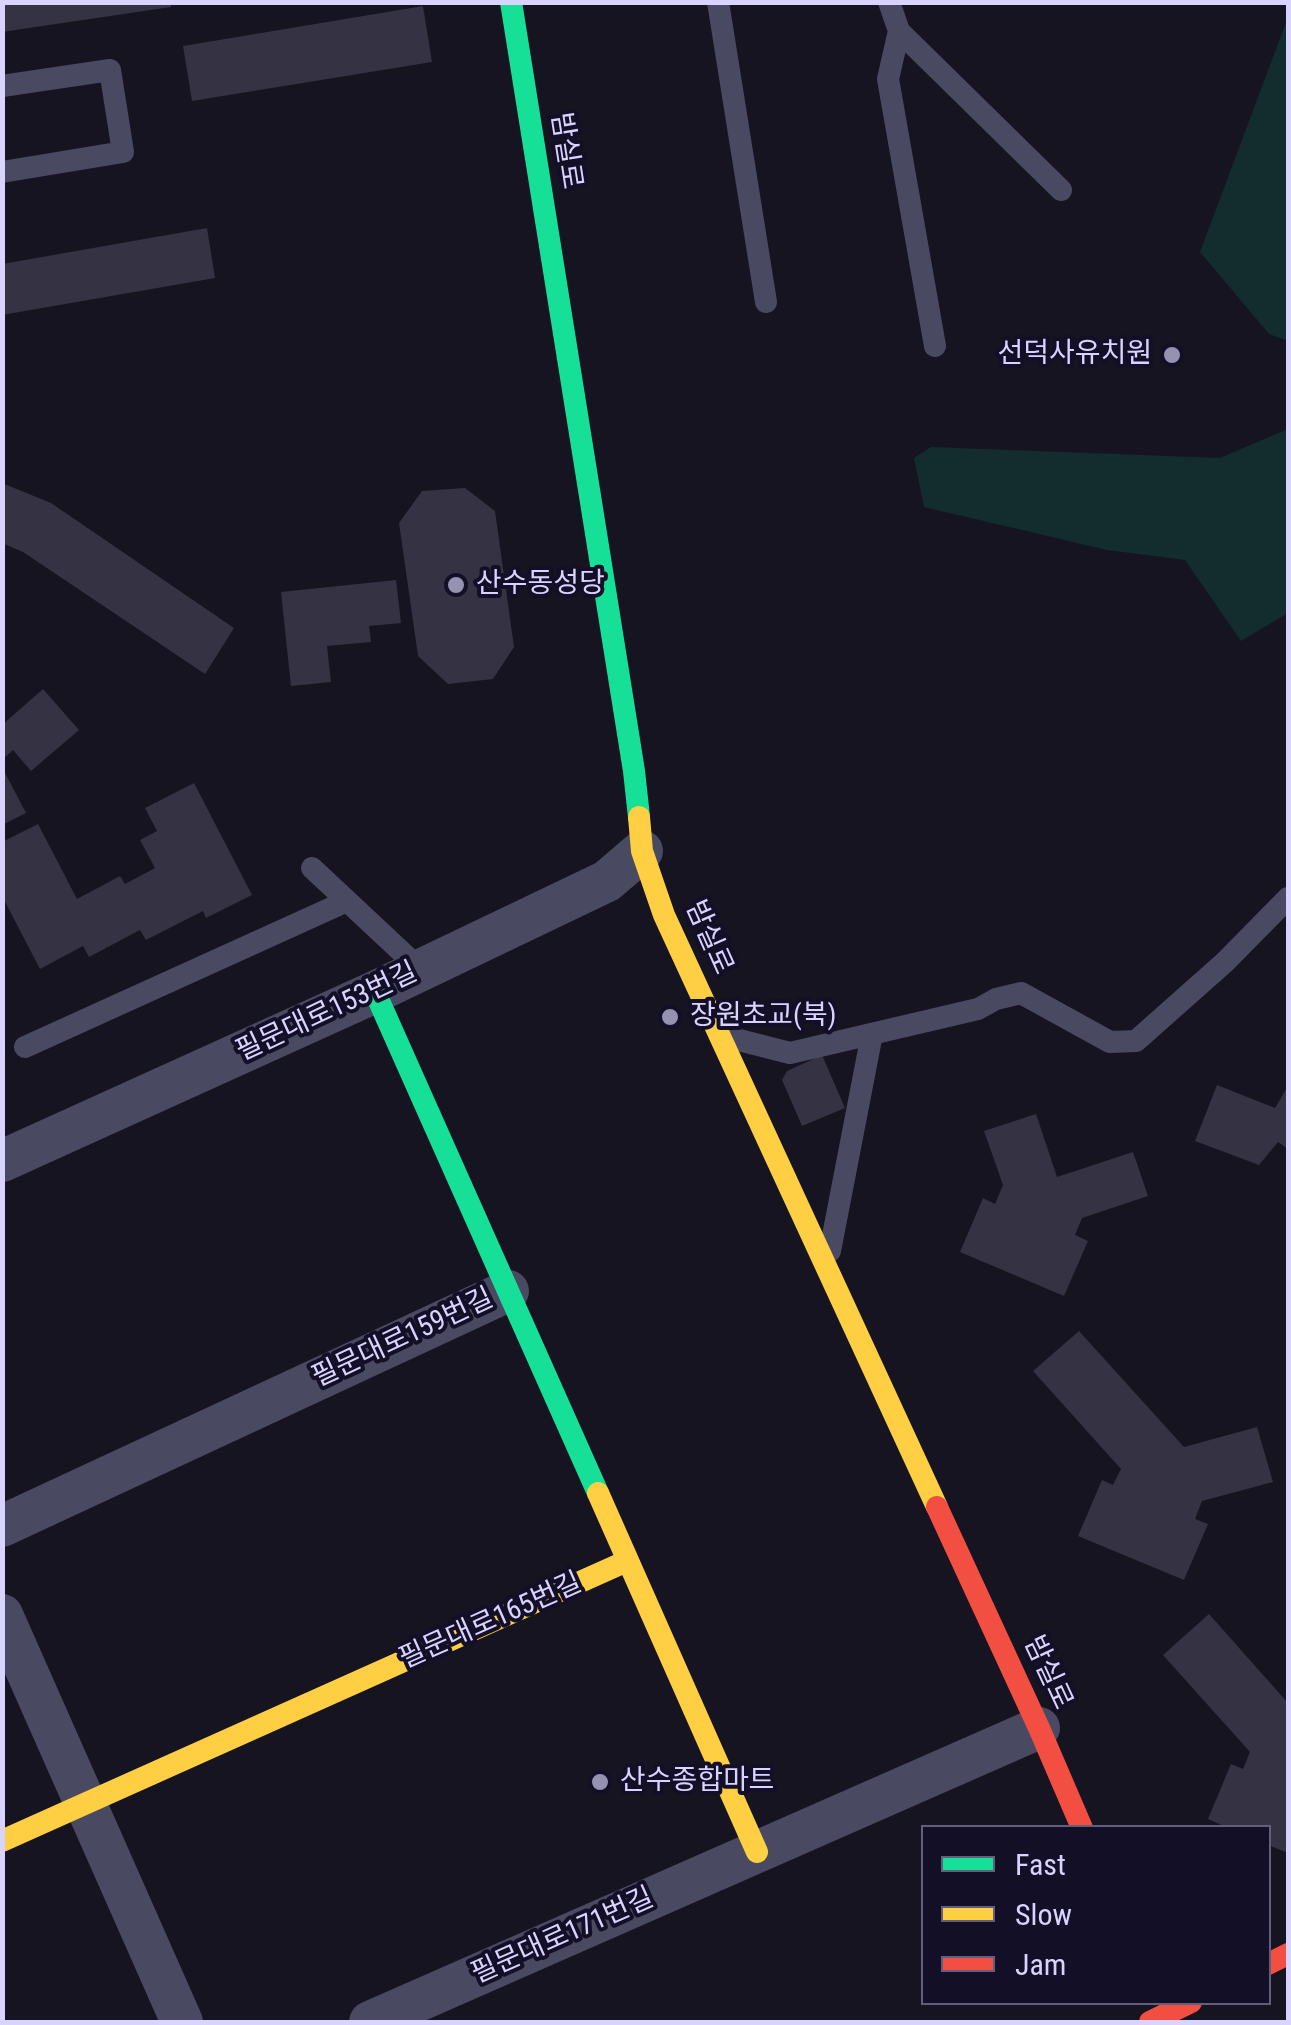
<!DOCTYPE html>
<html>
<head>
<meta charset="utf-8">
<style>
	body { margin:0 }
	#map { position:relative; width:1291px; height:2025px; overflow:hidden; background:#161421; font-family:"Roboto Condensed",sans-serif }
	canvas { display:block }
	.frame { position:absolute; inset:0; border:5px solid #d9d4ff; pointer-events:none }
	.legend { position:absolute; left:921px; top:1825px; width:350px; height:180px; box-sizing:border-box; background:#130f26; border:2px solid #625e7d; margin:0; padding:12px 18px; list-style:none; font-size:30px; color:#d9d4ff }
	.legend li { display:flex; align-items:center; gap:20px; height:50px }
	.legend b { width:50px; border:2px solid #625e7d }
</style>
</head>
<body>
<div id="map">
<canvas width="1291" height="2025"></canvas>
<div class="frame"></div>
<ul class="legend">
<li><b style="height:12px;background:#16e098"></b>Fast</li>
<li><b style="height:12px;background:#ffcf43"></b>Slow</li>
<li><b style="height:12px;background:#f24e42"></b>Jam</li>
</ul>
</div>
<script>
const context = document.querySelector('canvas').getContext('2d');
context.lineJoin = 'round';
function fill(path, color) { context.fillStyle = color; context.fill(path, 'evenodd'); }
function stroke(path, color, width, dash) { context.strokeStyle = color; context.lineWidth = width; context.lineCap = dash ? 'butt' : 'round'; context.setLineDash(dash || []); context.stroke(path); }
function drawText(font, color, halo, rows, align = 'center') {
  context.font = font + ' "Roboto Condensed","Noto Sans KR",sans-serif'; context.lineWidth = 8; context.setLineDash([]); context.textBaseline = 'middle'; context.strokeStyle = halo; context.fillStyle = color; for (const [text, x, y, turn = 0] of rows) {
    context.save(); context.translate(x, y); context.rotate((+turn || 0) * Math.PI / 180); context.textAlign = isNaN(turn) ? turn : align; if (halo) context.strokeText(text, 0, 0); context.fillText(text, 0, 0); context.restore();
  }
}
fill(new Path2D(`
	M 1288,17 L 1288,341 L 1269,334 L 1200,252 Z
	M 1288,429 L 1288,613 L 1241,641 L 1185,560 L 1107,550 L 924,507 L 914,458 L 931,447 L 1220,458 Z`), '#132c2d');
fill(new Path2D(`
	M 2,2 L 171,2 L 171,7 L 2,32 Z
	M 423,6 L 432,62 L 192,101 L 183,46 Z
	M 207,228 L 215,278 L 2,315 L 2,264 Z
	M 2,483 L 51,503 L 234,628 L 205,674 L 23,552 L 2,543 Z
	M 465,488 L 495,511 L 514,647 L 493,679 L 448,684 L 418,656 L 399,523 L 422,491 Z
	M 396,580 L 401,623 L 369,626 L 371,642 L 327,646 L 331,682 L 291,686 L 281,592 Z
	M 43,689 L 79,730 L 31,771 L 13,750 L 2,760 L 2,725 Z
	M 2,767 L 26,813 L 2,825 Z
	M 194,783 L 252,895 L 206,918 L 203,911 L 146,940 L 140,930 L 89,957 L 83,946 L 40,969 L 2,896 L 2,842 L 38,824 L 77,899 L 120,876 L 125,884 L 155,868 L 140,840 L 157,831 L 145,808 Z
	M 822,1055 L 845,1108 L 802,1126 L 782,1080 L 787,1071 Z
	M 1217,1085 L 1275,1108 L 1288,1086 L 1288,1149 L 1278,1142 L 1259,1165 L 1195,1141 Z
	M 1036,1114 L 1057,1177 L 1133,1152 L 1148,1196 L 1082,1218 L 1075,1235 L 1088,1241 L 1064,1296 L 960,1252 L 983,1198 L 995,1204 L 1003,1185 L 984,1131 Z
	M 1079,1331 L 1184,1447 L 1257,1427 L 1273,1482 L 1202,1501 L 1195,1519 L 1208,1524 L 1184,1580 L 1078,1536 L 1102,1480 L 1113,1485 L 1121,1469 L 1033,1371 Z
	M 1209,1614 L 1288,1703 L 1288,1853 L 1268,1845 L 1268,1828 L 1228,1828 L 1208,1819 L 1231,1764 L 1243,1769 L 1250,1752 L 1163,1655 Z`), '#343243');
stroke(new Path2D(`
	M 718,2 L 766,302
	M 889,2 L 899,31 L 1061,190
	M 899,31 L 888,79 L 935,346
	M 2,86 L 110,70 L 123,152 L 2,172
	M 312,868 L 421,970
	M 727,1037 L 790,1053 L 978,1009 L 996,999 L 1021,993 L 1110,1042 L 1136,1041 L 1225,962 L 1288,898
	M 25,1047 L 347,901
	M 830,1251 L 872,1034`), '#4a4962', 22);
stroke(new Path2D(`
	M 2,1161 L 375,992 L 607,881 L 642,851
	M 2,1526 L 508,1291
	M 2,1615 L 182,2022
	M 370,2022 L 1039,1728`), '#4a4962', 42);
stroke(new Path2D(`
	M 511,2 L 634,771 L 639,817
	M 375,992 L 598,1493`), '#16e098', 22);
stroke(new Path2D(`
	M 639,817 L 642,851 L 664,915 L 937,1507
	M 598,1493 L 757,1852
	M 2,1841 L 627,1561`), '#ffcf43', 22);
stroke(new Path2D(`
	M 937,1507 L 1039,1728 L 1082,1828
	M 1268,1964 L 1288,1954
	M 1150,2022 L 1191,2002`), '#f24e42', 22);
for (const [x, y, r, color] of [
	[1172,355,10,"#9591b1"],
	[456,585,10,"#9591b1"],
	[670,1017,10,"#9591b1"],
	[600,1782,10,"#9591b1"]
]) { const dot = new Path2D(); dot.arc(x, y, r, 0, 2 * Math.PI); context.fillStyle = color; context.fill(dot); stroke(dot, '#130f26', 4); }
drawText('28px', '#d9d4ff', '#130f26', [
	["밤실로",565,151,81],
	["밤실로",708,938,66],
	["필문대로153번길",327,1013,-25],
	["필문대로159번길",403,1339,-25],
	["필문대로165번길",491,1622,-24],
	["밤실로",1047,1673,65],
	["필문대로171번길",563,1937,-24]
]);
drawText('28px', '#d9d4ff', '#130f26', [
	["선덕사유치원",1152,355,"right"],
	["산수동성당",476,585],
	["장원초교(북)",690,1017],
	["산수종합마트",620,1782]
], 'left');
</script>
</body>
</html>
